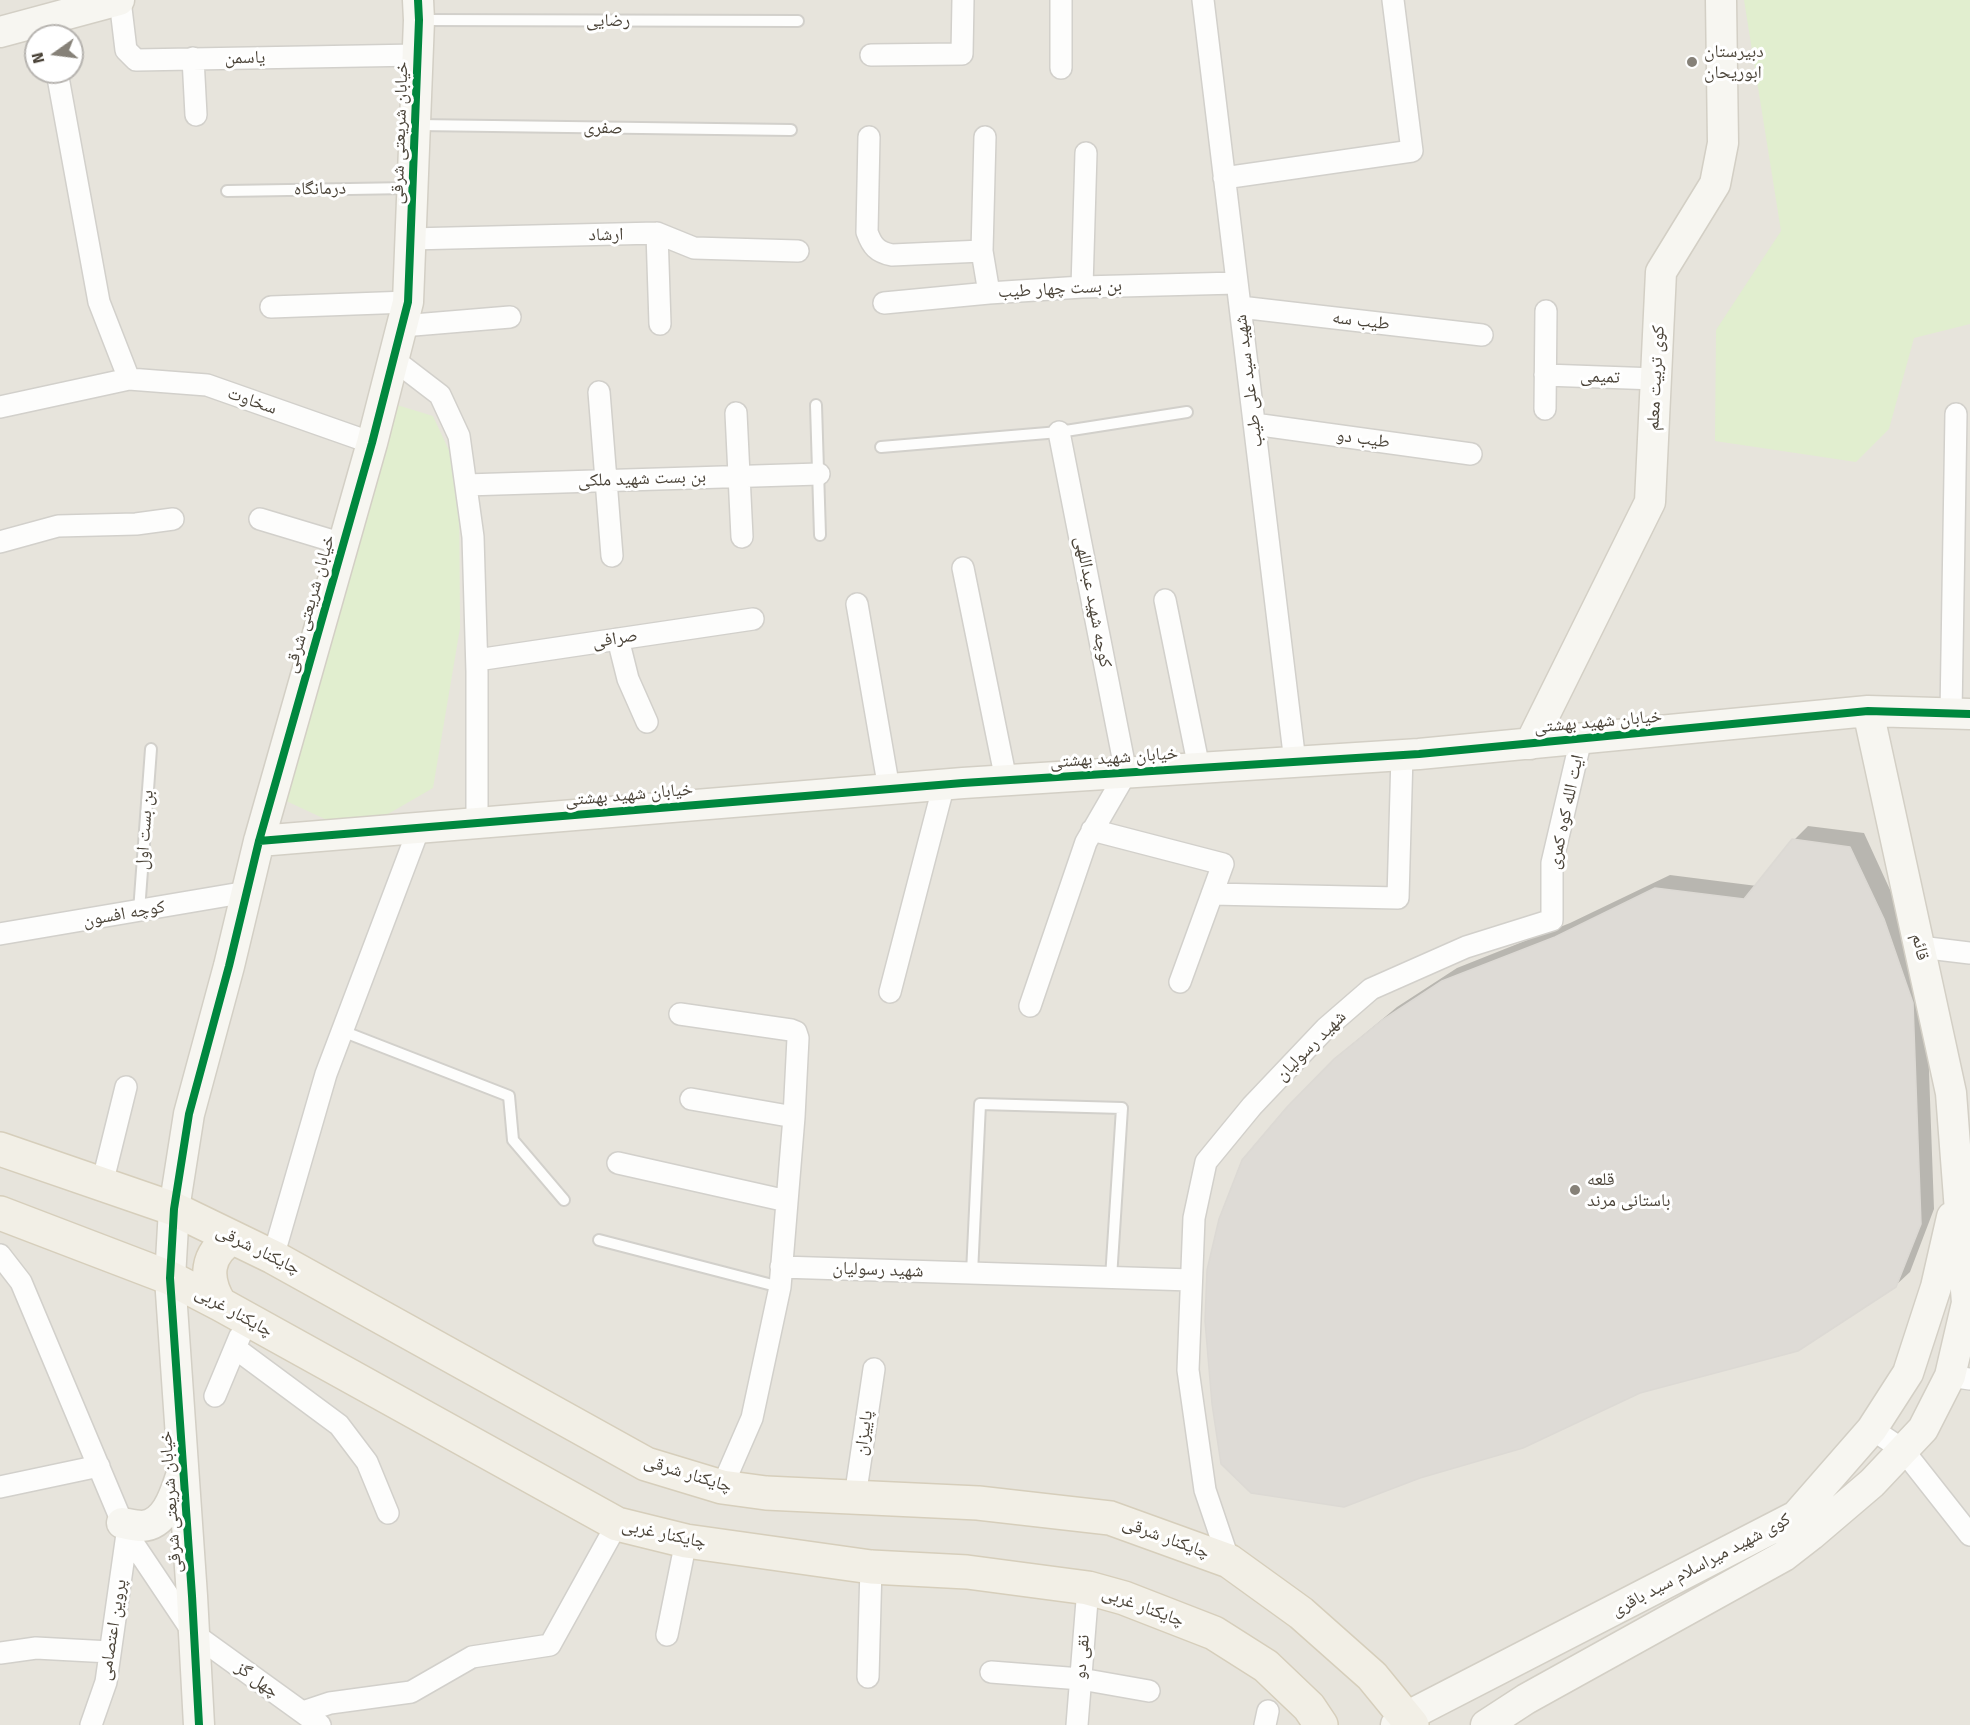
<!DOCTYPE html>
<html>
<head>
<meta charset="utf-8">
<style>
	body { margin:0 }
	#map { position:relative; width:1970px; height:1725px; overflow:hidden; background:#f4f2ee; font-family:"Fira Sans",sans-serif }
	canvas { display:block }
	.north { position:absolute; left:24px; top:24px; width:60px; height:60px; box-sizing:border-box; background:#fff; border:2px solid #b7b4b0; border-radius:50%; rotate:256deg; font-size:16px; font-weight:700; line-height:24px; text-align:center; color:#4b4439 }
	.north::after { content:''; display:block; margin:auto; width:21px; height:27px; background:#868178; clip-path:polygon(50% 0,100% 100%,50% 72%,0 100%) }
</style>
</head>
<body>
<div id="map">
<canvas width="1970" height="1725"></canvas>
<div class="north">N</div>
</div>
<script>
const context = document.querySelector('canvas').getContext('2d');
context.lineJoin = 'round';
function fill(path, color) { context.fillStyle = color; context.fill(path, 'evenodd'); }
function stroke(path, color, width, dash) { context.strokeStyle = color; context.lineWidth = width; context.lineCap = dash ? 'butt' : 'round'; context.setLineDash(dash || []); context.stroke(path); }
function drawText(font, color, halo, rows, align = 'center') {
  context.font = font + ' "Fira Sans","Noto Naskh Arabic",sans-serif'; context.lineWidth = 6; context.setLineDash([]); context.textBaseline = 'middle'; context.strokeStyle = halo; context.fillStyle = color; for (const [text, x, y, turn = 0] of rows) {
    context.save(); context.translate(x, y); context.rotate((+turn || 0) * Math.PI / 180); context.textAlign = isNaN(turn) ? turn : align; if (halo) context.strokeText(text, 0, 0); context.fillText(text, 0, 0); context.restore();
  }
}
fill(new Path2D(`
	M 0,0 L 1970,0 L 1970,1725 L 0,1725 ZM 36,36 L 72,36 L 72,72 L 36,72 Z`), '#e7e4dc');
fill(new Path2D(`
	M 1744,0 L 1970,0 L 1970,324 L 1914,338 L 1889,429 L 1856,462 L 1715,441 L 1716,330 L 1781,231 Z
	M 397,405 L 433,416 L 459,472 L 460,628 L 433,788 L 388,814 L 342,827 L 284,800 Z`), '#e1eecf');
fill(new Path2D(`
	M 1808,826 L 1864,833 L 1897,905 L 1926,989 L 1934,1209 L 1910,1272 L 1895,1286 L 1288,1108 L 1350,1046 L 1397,1007 L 1457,968 L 1570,923 L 1670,875 L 1757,886 L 1794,840 Z`), '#0003');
const building = new Path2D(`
	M 1792,839 L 1850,847 L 1884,919 L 1913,1003 L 1921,1224 L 1896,1287 L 1798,1351 L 1640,1393 L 1523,1448 L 1420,1478 L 1344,1507 L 1251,1493 L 1221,1464 L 1212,1404 L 1205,1321 L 1207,1270 L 1219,1219 L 1242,1160 L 1287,1107 L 1334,1059 L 1381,1021 L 1442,981 L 1555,937 L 1655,888 L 1744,899 Z`);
fill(building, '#dedbd6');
stroke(building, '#dcd9d4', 1.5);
const lane = new Path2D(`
	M 422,20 L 798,21
	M 418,125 L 791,130
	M 227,191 L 410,188
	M 816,405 L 820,535
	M 881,447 L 1059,432 L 1187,412
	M 139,911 L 151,749
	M 342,1031 L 509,1096 L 513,1140 L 564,1200
	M 599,1240 L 780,1287
	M 972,1273 L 980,1104 L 1122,1108 L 1111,1278`);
const street = new Path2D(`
	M 120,0 L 126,50 L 136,60 L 418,55
	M 1061,0 L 1061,68
	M 1203,0 L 1295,762
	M 871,55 L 962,54 L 963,0
	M 193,58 L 196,115
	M 869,137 L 867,232 C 872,246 877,252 892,255 L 982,251
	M 985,137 L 982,251 L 989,293
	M 1224,178 L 1412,151 L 1393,0
	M 657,233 L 660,324
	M 410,239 L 657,233 L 694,248 L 798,251
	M 1082,287 L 1086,153
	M 884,303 L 989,293 L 1082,287 L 1237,283
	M 271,307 L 408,302
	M 1240,307 L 1482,335
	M 402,326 L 510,317
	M 393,359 L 440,395 L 459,436 L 473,537 L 477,672 L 477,823
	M 1545,375 L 1656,379
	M 129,379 L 207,385 L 372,443
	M 599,392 L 612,556
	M 0,407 L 129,379 L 99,302 L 57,72
	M 1545,409 L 1546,311
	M 736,413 L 742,537
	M 1254,424 L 1471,454
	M 466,485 L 819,474
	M 260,519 L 343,544
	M 0,542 L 58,526 L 136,524 L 173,519
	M 963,568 L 1006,780
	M 1165,600 L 1199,768
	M 857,604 L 889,789
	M 618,639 L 628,679 L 647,722
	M 477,660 L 753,619
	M 1951,713 L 1956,414
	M 1092,830 L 1223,864 L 1180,982
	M 1212,894 L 1398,898 L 1402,755
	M 0,934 L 247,892
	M 1920,947 L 1970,953
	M 890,992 L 944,784
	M 1030,1006 L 1086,842 L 1126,773 L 1059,432
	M 680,1014 L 791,1030 L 796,1032 L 798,1038 L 794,1117 L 780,1287 L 752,1418 L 722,1487
	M 691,1099 L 794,1117
	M 618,1163 L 787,1201
	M 102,1184 L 126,1087
	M 0,1255 L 21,1282 L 127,1534 L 194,1634 L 320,1725
	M 273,1257 L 326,1074 L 419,828
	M 781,1267 L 1191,1280
	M 235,1348 L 339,1425 L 367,1462 L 388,1513
	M 1950,1376 L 1970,1379
	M 215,1396 L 240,1336
	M 1872,1429 L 1903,1450 L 1970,1535
	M 0,1487 L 99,1466
	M 855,1497 L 874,1369
	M 1229,1561 L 1205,1490 L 1188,1370 L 1194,1218 L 1206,1162 L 1252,1106 L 1326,1028 L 1371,989 L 1466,947 L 1552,920 L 1552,863 L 1581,739
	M 667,1635 L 686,1541
	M 0,1653 L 36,1648 L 110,1652
	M 991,1672 L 1081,1679 L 1149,1691
	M 868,1677 L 871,1567
	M 303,1712 L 330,1703 L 411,1692 L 472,1657 L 550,1645 L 617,1524
	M 91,1725 L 106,1682 L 127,1534
	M 1077,1725 L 1088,1588
	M 1265,1725 L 1268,1711`);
const secondary = new Path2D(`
	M 0,32 L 119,0
	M 1530,744 L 1650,502 L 1661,272 L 1715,184 L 1723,143 L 1721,0
	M 259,841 L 963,783 L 1419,754 L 1868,711 L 1970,714
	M 122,1523 C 128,1524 135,1526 142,1526 C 166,1525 175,1494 181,1476
	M 199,1725 L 192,1596 L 170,1278 L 174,1209 L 189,1114 L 229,966 L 259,841 L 372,443 L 408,302 L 419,20 L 418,0
	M 1396,1725 L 1406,1717 L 1796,1516 L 1872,1429 L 1908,1373 L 1936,1287 L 1952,1217
	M 1486,1725 L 1526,1699 L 1784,1556 L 1811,1535 L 1872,1483 L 1923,1429 L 1950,1376 L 1967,1303 L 1951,1093 L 1868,711`);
const primary = new Path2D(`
	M 0,1149 L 174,1209 L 273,1257 L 646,1464 L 722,1487 L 766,1493 L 978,1503 L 1110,1518 L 1229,1561 L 1301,1613 L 1372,1676 L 1412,1725
	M 0,1213 L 170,1278 L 220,1304 L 617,1524 L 686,1541 L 871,1567 L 967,1572 L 1088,1588 L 1124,1598 L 1214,1633 L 1266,1666 L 1309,1707 L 1321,1725
	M 220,1304 C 204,1278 206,1254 232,1238`);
stroke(lane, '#d2d0cb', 14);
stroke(street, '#d2d0cb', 24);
stroke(secondary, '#d3cfc5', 33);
stroke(primary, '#d6cebb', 36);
stroke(lane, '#fdfdfc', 10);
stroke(street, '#fdfdfc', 21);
stroke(secondary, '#f7f6f1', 30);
stroke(primary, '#f2efe6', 33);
stroke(new Path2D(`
	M 259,841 L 963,783 L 1419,754 L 1868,711 L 1970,714
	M 199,1725 L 192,1596 L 170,1278 L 174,1209 L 189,1114 L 229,966 L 259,841 L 372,443 L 408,302 L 419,20 L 418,0`), '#00873e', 8);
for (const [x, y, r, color] of [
	[1692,62,6,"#868178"],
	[1575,1190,6,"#868178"]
]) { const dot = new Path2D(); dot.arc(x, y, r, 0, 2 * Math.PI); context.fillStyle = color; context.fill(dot); stroke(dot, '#fff', 2); }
drawText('18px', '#4b4439', '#fff', [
	["رضایی",608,21],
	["یاسمن",245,58,-1],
	["صفری",603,128,1],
	["خیابان شریعتی شرقی",400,133,-88],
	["درمانگاه",320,189,-1],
	["ارشاد",606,235,-1],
	["بن بست چهار طیب",1060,289,-3],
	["طیب سه",1361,321,7],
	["تمیمی",1600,377,2],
	["کوی تربیت معلم",1656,378,-87],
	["شهید سید علی طیب",1249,381,-97],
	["سخاوت",252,401,19],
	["طیب دو",1363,439,8],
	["بن بست شهید ملکی",642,479,-2],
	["کوچه شهید عبداللهی",1093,602,79],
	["خیابان شریعتی شرقی",310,604,-74],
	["صرافی",615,639,-9],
	["خیابان شهید بهشتی",1598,722,-5],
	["خیابان شهید بهشتی",1114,758,-4],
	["خیابان شهید بهشتی",629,795,-5],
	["ایت الله کوه کمری",1566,812,-78],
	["بن بست اول",145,830,-86],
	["كوچه افسون",124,914,-10],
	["قائم",1920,947,78],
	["شهید رسولیان",1311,1046,-45],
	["چایکنار شرقی",258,1250,26],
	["شهید رسولیان",878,1270,2],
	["چایکنار غربی",234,1312,29],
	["پاییزان",864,1433,-82],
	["چایکنار شرقی",688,1474,17],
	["خیابان شریعتی شرقی",171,1502,-94],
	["چایکنار غربی",664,1534,12],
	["چایکنار شرقی",1166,1538,20],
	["کوی شهید میراسلام سید باقری",1701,1565,-28],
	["چایکنار غربی",1143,1607,20],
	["پروین اعتصامی",113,1630,-81],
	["نقی دو",1082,1657,-85],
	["چهل گز",257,1680,36]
]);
drawText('18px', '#4b4439', '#fff', [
	["دبیرستان",1704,52],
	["ابوریحان",1704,73],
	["قلعه",1587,1180],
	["باستانی مرند",1587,1201]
], 'left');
</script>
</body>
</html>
